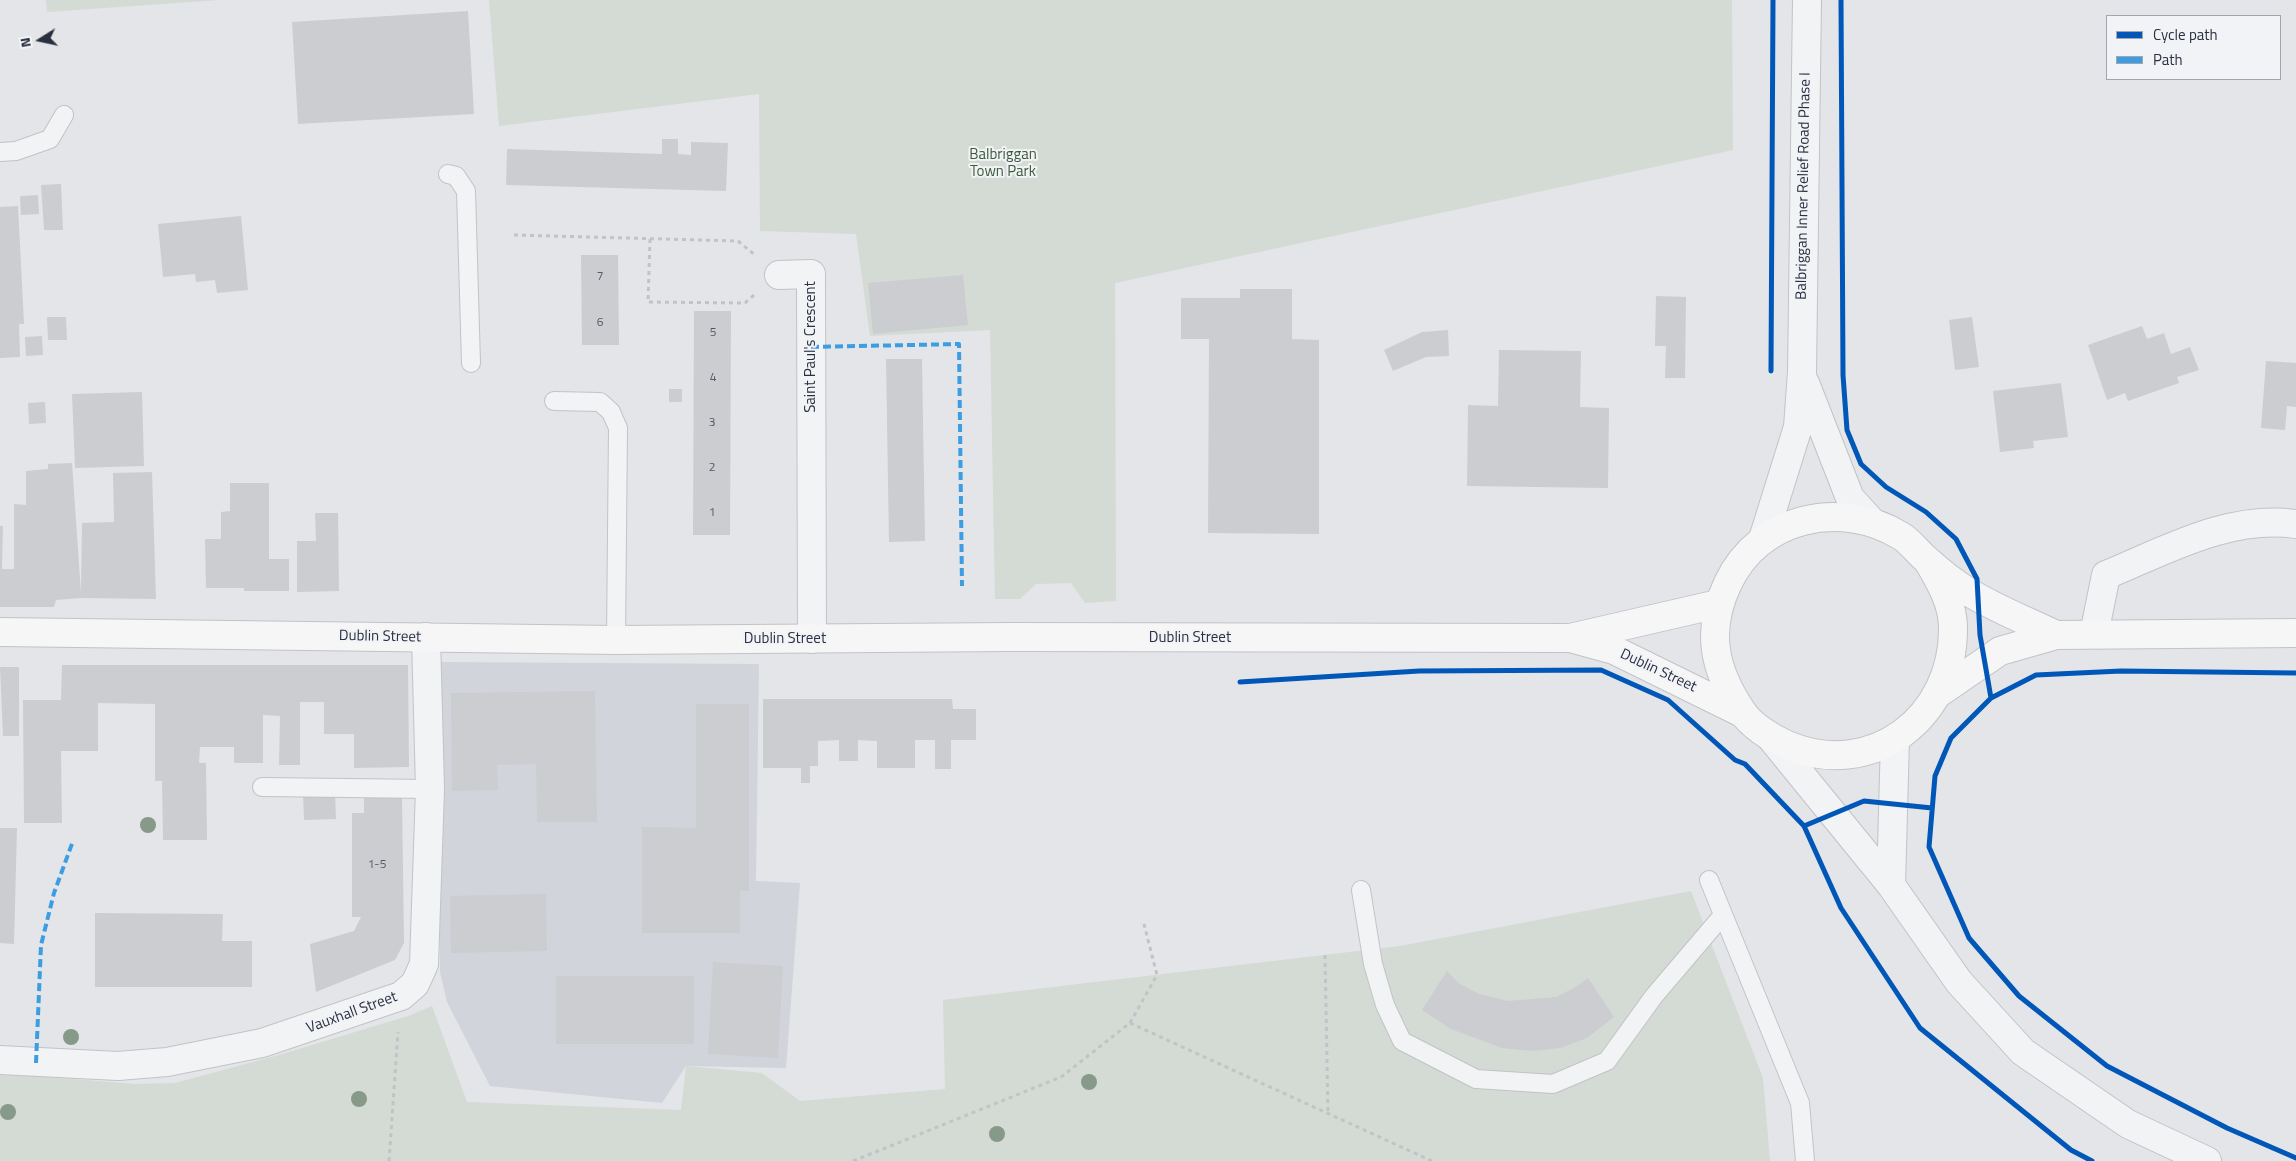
<!DOCTYPE html>
<html>
<head>
<meta charset="utf-8">
<style>
	body { margin:0 }
	#map { position:relative; width:2296px; height:1161px; overflow:hidden; background:#e3e5e8; font-family:"Titillium Web",sans-serif }
	canvas { display:block }
	.legend { position:absolute; left:2106px; top:15px; width:175px; height:65px; box-sizing:border-box; background:#f1f3f7; border:1px solid #a2a5ae; margin:0; padding:6px 9px; list-style:none; font-size:15px; color:#2b3040 }
	.legend li { display:flex; align-items:center; gap:10px; height:25px }
	.legend b { width:25px; border:1px solid #a2a5ae }
	.north { position:absolute; left:15px; top:15px; width:50px; height:50px; -webkit-text-stroke:4px #f1f3f7; paint-order:stroke; rotate:260deg; font-size:14px; font-weight:700; line-height:20px; text-align:center; color:#2b3040 }
	.north::after { content:''; display:block; margin:auto; width:18px; height:22px; background:#2b3040; clip-path:polygon(50% 0,100% 100%,50% 72%,0 100%) }
</style>
</head>
<body>
<div id="map">
<canvas width="2296" height="1161"></canvas>
<ul class="legend">
<li><b style="height:6px;background:#0057b8"></b>Cycle path</li>
<li><b style="height:6px;background:#3d9de3"></b>Path</li>
</ul>
<div class="north">N</div>
</div>
<script>
const context = document.querySelector('canvas').getContext('2d');
context.lineJoin = 'round';
function fill(path, color) { context.fillStyle = color; context.fill(path, 'evenodd'); }
function stroke(path, color, width, dash) { context.strokeStyle = color; context.lineWidth = width; context.lineCap = dash ? 'butt' : 'round'; context.setLineDash(dash || []); context.stroke(path); }
function drawText(font, color, halo, rows, align = 'center') {
  context.font = font + ' "Titillium Web",sans-serif'; context.lineWidth = 4; context.setLineDash([]); context.textBaseline = 'middle'; context.strokeStyle = halo; context.fillStyle = color; for (const [text, x, y, turn = 0] of rows) {
    context.save(); context.translate(x, y); context.rotate((+turn || 0) * Math.PI / 180); context.textAlign = isNaN(turn) ? turn : align; if (halo) context.strokeText(text, 0, 0); context.fillText(text, 0, 0); context.restore();
  }
}
fill(new Path2D(`
	M 440,662 L 759,664 L 756,881 L 800,883 L 786,1068 L 686,1066 L 662,1103 L 490,1086 L 447,1002 L 440,972 Z`), '#d2d4db');
fill(new Path2D(`
	M 46,0 L 220,0 L 47,12 Z
	M 489,0 L 1732,0 L 1733,150 L 1115,283 L 1116,601 L 1085,603 L 1071,583 L 1036,584 L 1020,599 L 995,599 L 990,330 L 870,336 L 856,234 L 760,231 L 759,94 L 499,126 Z
	M 1691,891 L 1763,1078 L 1770,1161 L 0,1161 L 0,1073 L 135,1084 L 175,1083 L 279,1055 L 408,1016 L 432,1006 L 467,1102 L 681,1110 L 686,1066 L 762,1073 L 800,1101 L 945,1089 L 943,1000 L 1400,946 Z`), '#d3dbd4');
fill(new Path2D(`
	M 468,11 L 474,114 L 298,124 L 292,22 Z
	M 662,139 L 678,139 L 678,154 L 691,155 L 691,142 L 728,143 L 726,191 L 506,185 L 507,149 L 662,154 Z
	M 61,184 L 63,230 L 44,230 L 41,185 Z
	M 38,195 L 39,214 L 21,215 L 20,196 Z
	M 18,206 L 24,324 L 19,324 L 20,357 L 0,358 L 0,207 Z
	M 241,216 L 248,290 L 217,293 L 215,280 L 196,282 L 195,274 L 163,277 L 158,224 Z
	M 581,255 L 618,255 L 619,345 L 582,345 Z
	M 963,275 L 968,325 L 873,334 L 868,283 Z
	M 1240,289 L 1292,289 L 1292,339 L 1319,340 L 1319,534 L 1208,533 L 1209,339 L 1181,339 L 1181,298 L 1240,298 Z
	M 1656,296 L 1686,297 L 1685,378 L 1665,378 L 1666,346 L 1655,346 Z
	M 694,311 L 731,311 L 730,535 L 693,535 Z
	M 47,317 L 66,317 L 67,340 L 48,340 Z
	M 1972,317 L 1979,367 L 1955,370 L 1949,320 Z
	M 2142,326 L 2147,339 L 2164,333 L 2171,354 L 2190,347 L 2199,370 L 2177,377 L 2179,383 L 2128,401 L 2125,393 L 2107,400 L 2088,345 Z
	M 1448,330 L 1449,356 L 1426,357 L 1393,371 L 1384,350 L 1422,332 Z
	M 42,336 L 43,355 L 26,356 L 25,337 Z
	M 1499,350 L 1581,351 L 1580,407 L 1609,408 L 1608,488 L 1467,486 L 1468,405 L 1498,406 Z
	M 886,359 L 922,359 L 925,541 L 889,542 Z
	M 2266,361 L 2296,363 L 2296,407 L 2287,406 L 2285,430 L 2261,428 Z
	M 2061,383 L 2068,437 L 2033,441 L 2034,448 L 2000,452 L 1993,391 Z
	M 669,389 L 682,389 L 682,402 L 669,402 Z
	M 142,392 L 144,466 L 75,468 L 72,394 Z
	M 45,402 L 46,423 L 29,424 L 28,403 Z
	M 72,463 L 81,593 L 82,523 L 114,522 L 113,473 L 152,472 L 156,599 L 81,598 L 56,600 L 54,607 L 0,607 L 0,526 L 3,526 L 2,569 L 14,569 L 14,504 L 26,505 L 26,471 L 48,469 L 48,464 Z
	M 230,483 L 269,483 L 269,559 L 289,559 L 289,591 L 244,591 L 244,588 L 206,588 L 205,539 L 221,539 L 221,512 L 230,511 Z
	M 315,513 L 338,513 L 339,591 L 297,592 L 297,541 L 316,541 Z
	M 62,665 L 408,665 L 409,767 L 354,768 L 354,734 L 324,734 L 324,702 L 300,702 L 300,765 L 279,765 L 280,716 L 263,715 L 263,763 L 234,763 L 234,747 L 200,747 L 199,763 L 206,763 L 207,840 L 163,840 L 162,781 L 155,781 L 155,704 L 98,703 L 98,751 L 61,751 L 62,823 L 24,823 L 23,700 L 61,700 Z
	M 0,667 L 19,667 L 19,736 L 3,736 Z
	M 595,691 L 597,822 L 537,822 L 536,764 L 497,765 L 498,790 L 452,791 L 451,693 Z
	M 763,699 L 952,699 L 953,709 L 976,709 L 976,740 L 951,740 L 951,769 L 935,769 L 935,740 L 915,740 L 915,768 L 877,768 L 877,741 L 858,740 L 858,761 L 839,761 L 839,740 L 818,741 L 818,766 L 810,766 L 810,783 L 801,783 L 801,768 L 763,768 Z
	M 696,704 L 749,704 L 749,891 L 740,891 L 740,933 L 642,933 L 642,827 L 696,828 Z
	M 335,792 L 336,819 L 304,820 L 303,793 Z
	M 364,798 L 402,798 L 404,943 L 395,960 L 316,992 L 310,944 L 354,931 L 361,917 L 352,917 L 352,813 L 364,813 Z
	M 0,828 L 17,828 L 14,944 L 0,943 Z
	M 546,894 L 547,951 L 451,953 L 450,896 Z
	M 95,913 L 223,914 L 222,941 L 252,941 L 252,987 L 95,987 Z
	M 713,962 L 783,966 L 778,1058 L 708,1054 Z
	M 1447,971 L 1458,983 L 1479,994 L 1508,1001 L 1556,997 L 1576,987 L 1588,978 L 1614,1017 L 1587,1038 L 1560,1048 L 1531,1051 L 1502,1048 L 1451,1029 L 1422,1010 Z
	M 556,976 L 694,976 L 694,1044 L 556,1044 Z`), '#cccdd0');
const service = new Path2D(`
	M 0,152 L 16,151 L 50,139 L 64,115
	M 448,174 L 456,176 L 466,191 L 471,363
	M 554,401 L 600,402 L 611,412 L 618,428 L 616,640
	M 262,787 L 430,789
	M 1709,880 L 1800,1103 L 1805,1161
	M 1361,890 L 1373,964 L 1385,1005 L 1402,1041 L 1476,1079 L 1553,1084 L 1607,1061 L 1654,996 L 1723,915`);
const minor = new Path2D(`
	M 779,275 L 811,274 L 812,639
	M 2094,634 L 2106,575 C 2167,550 2228,515 2296,524
	M 0,1060 L 118,1066 L 167,1062 L 262,1043 L 401,996 L 415,984 L 424,964 L 430,789 L 426,637`);
const tertiary = new Path2D(`
	M 1805,383 L 1850,498 L 1871,521
	M 1763,539 L 1798,427 L 1802,372 L 1807,0
	M 1772,739 L 1891,885 L 1959,982 L 2023,1052 L 2128,1124 L 2207,1161
	M 1891,885 L 1895,739`);
const secondary = new Path2D(`
	M 1928,561 C 1940,582 1953,603 1953,628 C 1954,717 1872,781 1787,745 C 1771,738 1750,725 1741,710 C 1713,668 1706,629 1728,583 C 1759,517 1840,499 1901,536 C 1911,542 1918,553 1927,560 C 1939,571 1953,582 1967,591 C 1994,608 2027,621 2056,635
	M 0,632 L 616,640 L 1010,637 L 1570,638 L 1718,604
	M 1574,639 L 1614,650 L 1742,713
	M 1939,693 L 2000,651 L 2056,635 L 2296,633`);
stroke(service, '#c1c3c6', 20);
stroke(minor, '#c1c3c6', 30);
stroke(tertiary, '#c1c3c6', 30);
stroke(secondary, '#c1c3c6', 30);
stroke(new Path2D(`
	M 514,235 L 738,241 L 755,255
	M 650,239 L 648,302 L 745,303 L 754,295
	M 1325,955 L 1328,1114
	M 1130,1023 L 1432,1161
	M 389,1161 L 398,1032
	M 853,1161 L 1061,1077 L 1130,1023 L 1157,975 L 1144,924`), '#c2c3c8', 3, [4, 4]);
stroke(service, '#f2f3f5', 18);
stroke(minor, '#f2f3f5', 28);
stroke(tertiary, '#f2f3f5', 28);
stroke(secondary, '#f6f6f7', 28);
stroke(new Path2D(`
	M 811,347 L 959,344 L 962,586
	M 36,1063 L 41,945 L 54,893 L 73,841`), '#3d9de3', 4, [8, 4]);
stroke(new Path2D(`
	M 1841,0 L 1843,375 L 1847,430 L 1861,464 L 1886,487 L 1926,512 L 1956,539 L 1977,579 L 1980,635 L 1991,698
	M 1771,371 L 1773,0
	M 2296,673 L 2121,671 L 2036,675 L 1991,698 L 1951,738 L 1935,776 L 1929,847 L 1969,938 L 2019,996 L 2107,1066 L 2227,1128 L 2296,1158
	M 1240,682 L 1419,671 L 1601,670 L 1668,700 L 1735,760 L 1745,764 L 1804,826 L 1841,908 L 1920,1028 L 2071,1150 L 2092,1161
	M 1804,826 L 1864,801 L 1932,808`), '#0057b8', 5);
context.fillStyle = '#879988';
for (const [x, y] of [
	[148,825],
	[71,1037],
	[1089,1082],
	[359,1099],
	[8,1112],
	[997,1134]
]) { context.beginPath(); context.arc(x, y, 8, 0, 2 * Math.PI); context.fill(); }
drawText('12px', '#545865', null, [
	["7",600,277],
	["6",600,323],
	["5",713,333],
	["4",713,378],
	["3",712,423],
	["2",712,468],
	["1",712,513],
	["1-5",377,865]
]);
drawText('15px', '#3c5a3a', '#f1f3f7', [
	["Balbriggan",1003,155],
	["Town Park",1003,172]
]);
drawText('15px', '#2b3040', '#f1f3f7', [
	["Balbriggan Inner Relief Road Phase I",1804,186,-89],
	["Saint Paul's Crescent",811,347,-90],
	["Dublin Street",380,637,1],
	["Dublin Street",1190,638],
	["Dublin Street",785,639],
	["Dublin Street",1658,671,25],
	["Vauxhall Street",352,1013,-20]
]);
</script>
</body>
</html>
